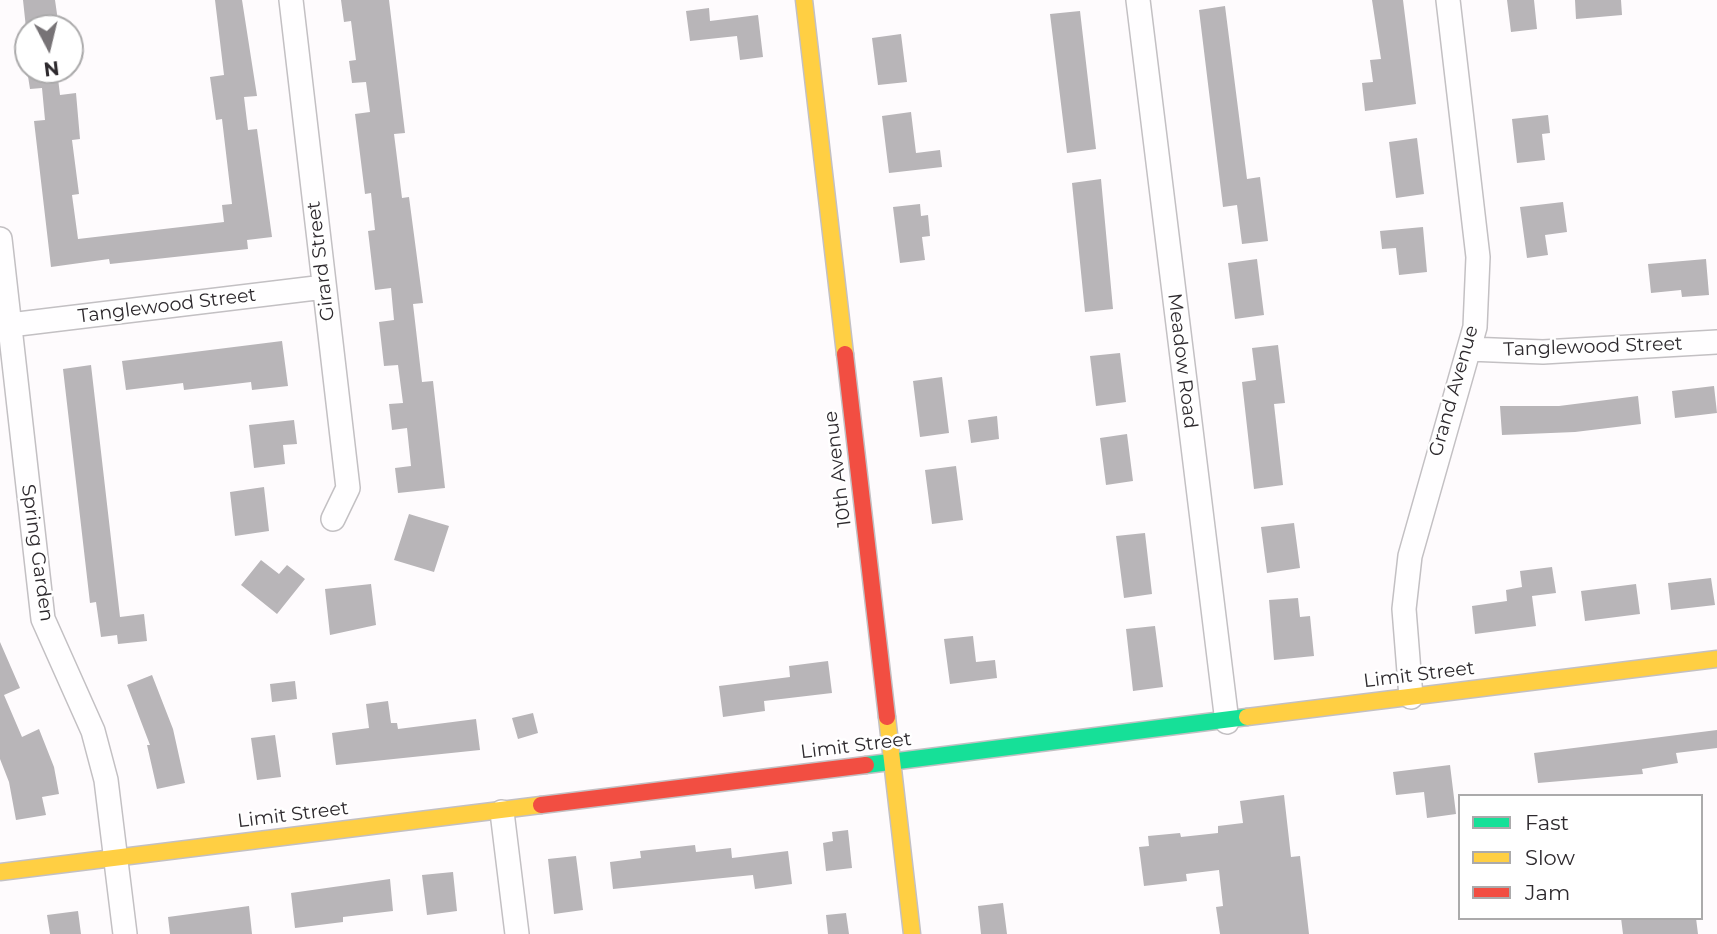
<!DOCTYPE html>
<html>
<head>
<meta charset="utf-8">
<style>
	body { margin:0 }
	#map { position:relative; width:1717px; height:934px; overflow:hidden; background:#fefbfd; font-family:Montserrat,sans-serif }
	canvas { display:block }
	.legend { position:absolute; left:1458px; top:794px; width:245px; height:126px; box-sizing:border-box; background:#fff; border:2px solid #abaaab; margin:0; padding:9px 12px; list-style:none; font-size:21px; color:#2e2a2e }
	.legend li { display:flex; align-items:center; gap:14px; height:35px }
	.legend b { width:35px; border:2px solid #abaaab }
	.north { position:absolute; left:14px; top:14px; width:70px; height:70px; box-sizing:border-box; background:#fff; border:2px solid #abaaab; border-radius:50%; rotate:173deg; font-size:19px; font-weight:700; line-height:28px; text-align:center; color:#2e2a2e }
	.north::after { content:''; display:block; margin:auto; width:24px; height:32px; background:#777376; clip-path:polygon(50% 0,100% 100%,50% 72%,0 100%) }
</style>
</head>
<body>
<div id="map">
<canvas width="1717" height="934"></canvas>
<ul class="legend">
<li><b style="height:9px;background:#16e098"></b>Fast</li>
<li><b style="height:9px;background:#ffcf43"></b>Slow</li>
<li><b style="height:9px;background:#f24e42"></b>Jam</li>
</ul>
<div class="north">N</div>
</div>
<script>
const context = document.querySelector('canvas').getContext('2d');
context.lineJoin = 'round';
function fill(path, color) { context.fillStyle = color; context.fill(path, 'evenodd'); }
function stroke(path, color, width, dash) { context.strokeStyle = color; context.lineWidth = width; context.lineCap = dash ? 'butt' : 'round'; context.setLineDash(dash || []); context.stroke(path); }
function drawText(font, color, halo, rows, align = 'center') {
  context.font = font + ' Montserrat,sans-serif'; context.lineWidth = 5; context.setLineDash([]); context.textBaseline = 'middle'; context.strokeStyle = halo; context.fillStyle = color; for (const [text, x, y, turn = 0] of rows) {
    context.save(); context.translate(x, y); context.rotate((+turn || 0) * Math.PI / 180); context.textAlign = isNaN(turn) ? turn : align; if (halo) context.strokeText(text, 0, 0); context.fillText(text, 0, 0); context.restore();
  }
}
fill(new Path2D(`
	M 23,0 L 55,0 L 59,28 L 26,28 Z
	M 215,0 L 242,0 L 257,96 L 244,97 L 248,130 L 257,129 L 272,237 L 247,240 L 248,249 L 110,264 L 109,259 L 51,267 L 34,121 L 45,120 L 42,88 L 30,89 L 27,70 L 57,70 L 60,95 L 76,93 L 80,139 L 72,140 L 79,194 L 72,195 L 78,239 L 224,222 L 222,205 L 232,204 L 222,119 L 216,120 L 210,77 L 224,75 Z
	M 341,0 L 389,0 L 405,133 L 394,134 L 402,198 L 409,197 L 423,303 L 413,304 L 422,382 L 433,381 L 445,488 L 398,493 L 395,468 L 411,466 L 407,428 L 392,430 L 389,404 L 403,403 L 398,365 L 384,366 L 379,322 L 394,320 L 391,288 L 375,290 L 368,231 L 375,230 L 371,193 L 365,194 L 355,114 L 370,112 L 366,82 L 352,83 L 349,61 L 356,60 L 351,21 L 344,22 Z
	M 1372,0 L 1403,0 L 1416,104 L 1365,111 L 1362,83 L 1373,82 L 1370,60 L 1381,59 Z
	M 1507,0 L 1534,0 L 1537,29 L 1511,32 Z
	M 1575,0 L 1621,0 L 1622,15 L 1576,19 Z
	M 1225,6 L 1247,179 L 1260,177 L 1268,241 L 1242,244 L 1237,205 L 1223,207 L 1199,10 Z
	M 709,8 L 710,21 L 758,15 L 763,57 L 740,60 L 737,36 L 690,41 L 686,11 Z
	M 1080,11 L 1096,149 L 1067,153 L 1050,14 Z
	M 901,34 L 907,82 L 878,85 L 872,38 Z
	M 911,112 L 916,153 L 940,150 L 942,167 L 889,173 L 882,116 Z
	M 1548,115 L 1550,133 L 1542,134 L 1545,160 L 1517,163 L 1512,119 Z
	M 1417,138 L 1424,194 L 1396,198 L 1389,142 Z
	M 1101,179 L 1113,309 L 1085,312 L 1072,183 Z
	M 1563,202 L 1567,232 L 1545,235 L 1548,255 L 1527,258 L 1520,207 Z
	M 920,204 L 921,216 L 928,215 L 930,236 L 922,237 L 925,260 L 900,263 L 893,207 Z
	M 1423,227 L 1427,272 L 1399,275 L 1396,248 L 1382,249 L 1380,231 Z
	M 1257,259 L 1264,315 L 1235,319 L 1228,263 Z
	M 1706,259 L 1709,295 L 1682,297 L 1681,290 L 1651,293 L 1648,264 Z
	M 282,341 L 288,386 L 252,390 L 251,382 L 184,390 L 183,383 L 126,390 L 122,361 Z
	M 1278,345 L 1285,403 L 1274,404 L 1283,485 L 1254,489 L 1242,382 L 1256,380 L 1252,348 Z
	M 1120,353 L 1126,402 L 1096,406 L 1090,356 Z
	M 91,365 L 120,617 L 144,614 L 147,641 L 118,644 L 117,635 L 101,637 L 96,602 L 90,603 L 63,369 Z
	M 942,377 L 949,433 L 920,437 L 913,381 Z
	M 1714,386 L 1717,413 L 1675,418 L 1672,391 Z
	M 1638,396 L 1641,424 L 1575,432 L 1502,435 L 1500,406 L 1559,406 Z
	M 997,416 L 999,439 L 971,443 L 968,420 Z
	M 294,420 L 297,444 L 283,445 L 285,464 L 254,468 L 249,425 Z
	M 1127,434 L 1133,481 L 1106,485 L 1100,438 Z
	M 956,466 L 963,520 L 932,524 L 925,470 Z
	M 264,487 L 269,531 L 235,536 L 230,492 Z
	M 409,514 L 449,526 L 434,572 L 394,560 Z
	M 1294,523 L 1300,568 L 1267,573 L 1261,527 Z
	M 1145,533 L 1152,594 L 1124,598 L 1116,536 Z
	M 261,560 L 279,574 L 287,565 L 305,579 L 277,614 L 241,585 Z
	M 1552,567 L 1556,593 L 1532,596 L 1536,626 L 1475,634 L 1472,606 L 1507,601 L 1506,590 L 1522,587 L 1520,571 Z
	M 1711,578 L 1715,605 L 1671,610 L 1668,583 Z
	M 371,584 L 376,625 L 330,635 L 325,589 Z
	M 1636,584 L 1640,614 L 1585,621 L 1581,591 Z
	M 1298,598 L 1300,617 L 1310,616 L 1314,656 L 1274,660 L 1269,600 Z
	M 1155,626 L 1163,687 L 1133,691 L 1126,629 Z
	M 973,636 L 976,662 L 995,660 L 997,678 L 950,684 L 944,639 Z
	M 0,642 L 20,688 L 4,695 L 22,737 L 39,729 L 54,767 L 59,794 L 42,797 L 46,815 L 16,820 L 9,782 L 0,759 Z
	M 828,661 L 832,693 L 764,701 L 765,711 L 723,717 L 719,686 L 790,677 L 789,666 Z
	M 152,675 L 173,729 L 185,783 L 157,789 L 147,745 L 150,745 L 127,685 Z
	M 295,681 L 297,699 L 272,702 L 270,684 Z
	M 388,701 L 391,723 L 397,723 L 398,729 L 476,719 L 480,750 L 336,765 L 332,733 L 369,728 L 366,704 Z
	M 533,713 L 538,733 L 518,739 L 512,718 Z
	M 1717,730 L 1717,748 L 1676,753 L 1678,763 L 1642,769 L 1643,774 L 1538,783 L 1534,753 Z
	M 275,735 L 281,777 L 257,780 L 251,738 Z
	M 1450,765 L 1456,814 L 1427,818 L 1424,792 L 1396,795 L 1393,772 Z
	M 1284,795 L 1291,857 L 1300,856 L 1309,934 L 1220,934 L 1216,907 L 1223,906 L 1219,870 L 1186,874 L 1187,881 L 1144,886 L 1139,847 L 1149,846 L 1148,836 L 1180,833 L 1181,837 L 1218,833 L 1218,826 L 1243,823 L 1240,801 Z
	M 848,830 L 852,868 L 826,871 L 823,843 L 833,841 L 832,832 Z
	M 695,845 L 696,852 L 731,848 L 732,858 L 788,851 L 792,884 L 755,889 L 753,875 L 613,889 L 610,862 L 641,858 L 640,851 Z
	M 576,856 L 583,910 L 554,914 L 548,859 Z
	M 453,872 L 457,911 L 427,915 L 422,875 Z
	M 390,879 L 393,911 L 343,917 L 343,922 L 295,928 L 291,893 Z
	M 1003,903 L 1007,934 L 981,934 L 978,906 Z
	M 249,906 L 252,934 L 170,934 L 168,917 Z
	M 78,911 L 81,934 L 50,934 L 47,915 Z
	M 846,913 L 849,934 L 828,934 L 826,915 Z
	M 1621,918 L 1696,918 L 1698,934 L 1623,934 Z`), '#b8b5b8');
const street = new Path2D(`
	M 291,0 L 348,488 L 333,519
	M 1138,0 L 1227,722
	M 0,239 L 43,619 L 93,731 L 106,780 L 125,934
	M 10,325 L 324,287
	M 1469,349 L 1543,352 L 1717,342
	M 1411,697 L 1404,609 L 1410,556 L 1475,327 L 1478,257 L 1448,0
	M 502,812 L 517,934`);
const fast = new Path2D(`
	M 866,765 L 1247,717`);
const slow = new Path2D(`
	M 804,0 L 845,354
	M 887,717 L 912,934
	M 1247,717 L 1717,659
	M 0,872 L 541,805`);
const jam = new Path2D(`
	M 845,354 L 887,717
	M 541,805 L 866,765`);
stroke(street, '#c3c0c3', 26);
stroke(fast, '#c3c0c3', 19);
stroke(slow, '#c3c0c3', 19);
stroke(jam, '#c3c0c3', 19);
stroke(street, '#fffeff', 23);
stroke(fast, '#16e098', 16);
stroke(slow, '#ffcf43', 16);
stroke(jam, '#f24e42', 16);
drawText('19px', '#2e2a2e', '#fff', [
	["Girard Street",321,261,-97],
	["Tanglewood Street",167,306,-7],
	["Tanglewood Street",1593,347,-2],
	["Meadow Road",1182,361,83],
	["Grand Avenue",1454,391,-74],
	["10th Avenue",838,469,-97],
	["Spring Garden",37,553,82],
	["Limit Street",1419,675,-7],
	["Limit Street",856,746,-7],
	["Limit Street",293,815,-7]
]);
</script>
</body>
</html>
